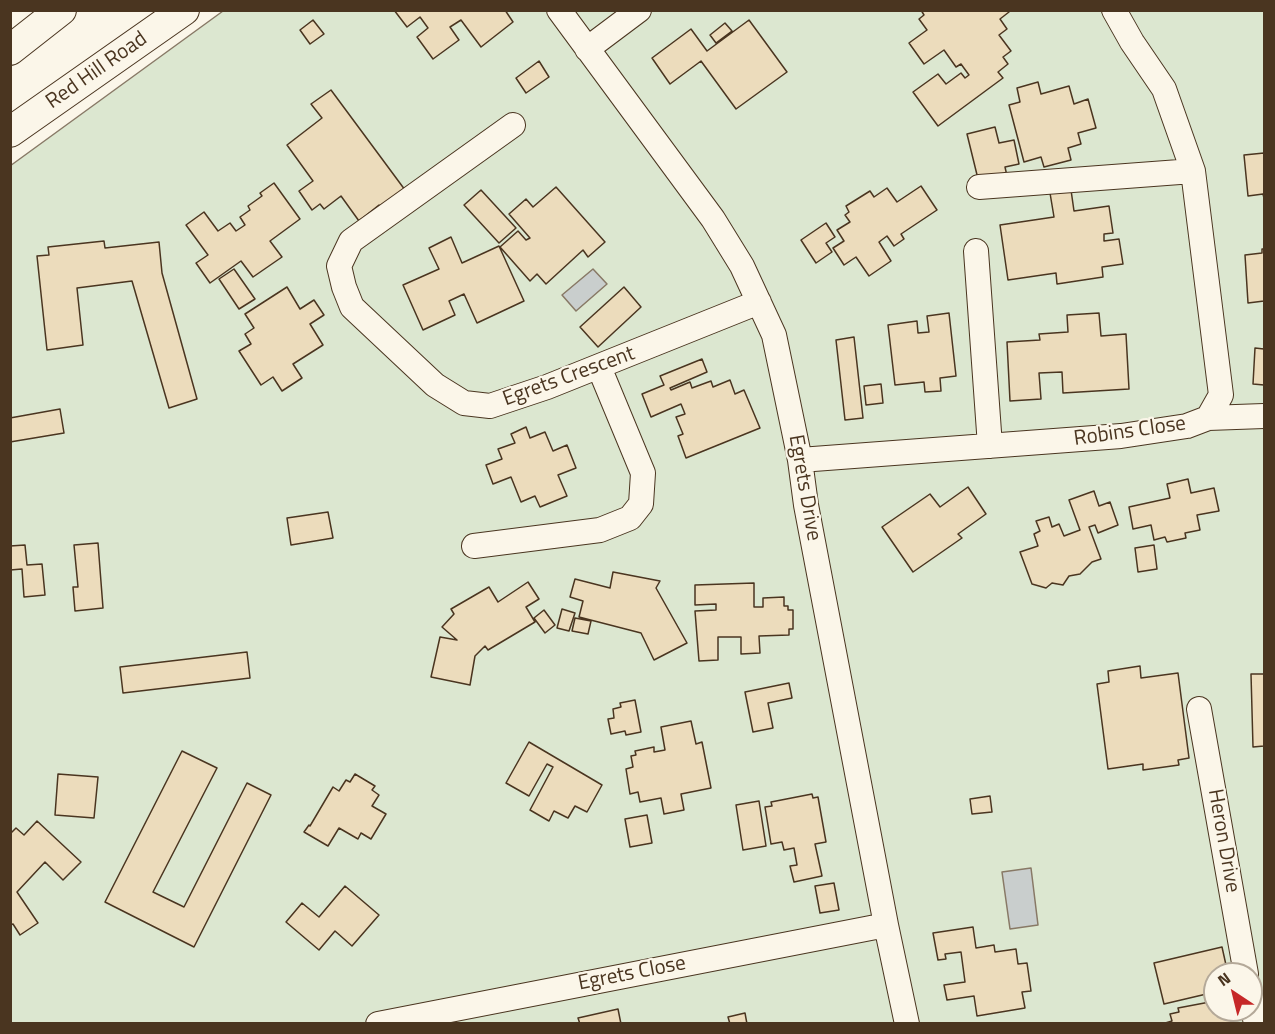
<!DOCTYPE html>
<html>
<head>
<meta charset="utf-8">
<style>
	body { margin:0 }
	#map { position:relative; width:1275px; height:1034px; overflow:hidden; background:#fbf6e9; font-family:"Titillium Web",sans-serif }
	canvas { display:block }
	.frame { position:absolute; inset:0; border:12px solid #4a3520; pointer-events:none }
	.north { position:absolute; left:1203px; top:962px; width:60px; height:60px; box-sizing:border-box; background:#fbf6e9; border:2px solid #b4a999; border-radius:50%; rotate:325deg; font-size:16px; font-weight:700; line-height:24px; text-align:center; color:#4a3520 }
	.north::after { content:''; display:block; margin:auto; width:21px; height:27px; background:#c62828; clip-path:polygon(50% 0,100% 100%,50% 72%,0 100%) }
</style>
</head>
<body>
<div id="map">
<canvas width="1275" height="1034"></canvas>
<div class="frame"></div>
<div class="north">N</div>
</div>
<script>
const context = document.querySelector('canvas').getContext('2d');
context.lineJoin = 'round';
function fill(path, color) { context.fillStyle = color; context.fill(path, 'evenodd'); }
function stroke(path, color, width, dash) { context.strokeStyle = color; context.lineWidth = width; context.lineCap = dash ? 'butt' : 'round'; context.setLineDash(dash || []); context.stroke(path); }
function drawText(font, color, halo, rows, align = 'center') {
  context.font = font + ' "Titillium Web",sans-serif'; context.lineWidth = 4.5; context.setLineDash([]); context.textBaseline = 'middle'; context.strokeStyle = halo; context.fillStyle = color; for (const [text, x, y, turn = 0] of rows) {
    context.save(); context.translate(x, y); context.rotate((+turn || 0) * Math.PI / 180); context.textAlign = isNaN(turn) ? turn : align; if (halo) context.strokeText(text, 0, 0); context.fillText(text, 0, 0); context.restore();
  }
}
const green = new Path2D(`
	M 223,11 L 1264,11 L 1264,1023 L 11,1023 L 10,166 ZM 1215,974 L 1251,974 L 1251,1010 L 1215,1010 Z`);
fill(green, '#dce7d0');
stroke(green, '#887966', 1.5);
const water = new Path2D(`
	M 593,269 L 607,284 L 576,311 L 562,295 Z
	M 1031,868 L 1038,925 L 1010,929 L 1002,872 Z`);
fill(water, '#c9cecd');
stroke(water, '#887966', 1.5);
const building = new Path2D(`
	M 394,10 L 505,10 L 513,22 L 481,47 L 461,20 L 450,27 L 459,40 L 433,59 L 417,37 L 428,28 L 420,17 L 407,27 Z
	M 921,10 L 1008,10 L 1009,12 L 1000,19 L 1007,29 L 999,35 L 1011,51 L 1003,57 L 1008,64 L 998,72 L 1003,78 L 938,126 L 913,92 L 938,74 L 946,84 L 961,73 L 965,78 L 969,75 L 961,64 L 956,67 L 944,50 L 924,64 L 909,43 L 927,30 L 919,19 L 924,15 Z
	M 313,20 L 324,34 L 310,44 L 300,30 Z
	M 749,20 L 787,72 L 736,109 L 701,61 L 670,84 L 652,58 L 691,29 L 707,51 Z
	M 725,23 L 732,31 L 716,43 L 710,35 Z
	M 539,61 L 549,77 L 526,93 L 516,78 Z
	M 1038,82 L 1041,94 L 1069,86 L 1074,104 L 1088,99 L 1096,128 L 1078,133 L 1081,144 L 1068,148 L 1071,160 L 1044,167 L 1041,157 L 1024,162 L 1009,105 L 1020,102 L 1017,88 Z
	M 331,90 L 408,194 L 384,212 L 379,205 L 359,221 L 341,196 L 324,209 L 320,204 L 312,210 L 299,191 L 313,181 L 287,145 L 322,118 L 311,104 Z
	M 995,127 L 999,143 L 1014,140 L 1019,164 L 1005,167 L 1007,176 L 979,183 L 967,134 Z
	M 1264,153 L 1264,198 L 1263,194 L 1248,196 L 1244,155 Z
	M 274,183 L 300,219 L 270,241 L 282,257 L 253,277 L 241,261 L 210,283 L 196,263 L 208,255 L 186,225 L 204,212 L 218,231 L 230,223 L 236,231 L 245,225 L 240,217 L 250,210 L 248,206 L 262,196 L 260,193 Z
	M 921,186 L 937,210 L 901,234 L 904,239 L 894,246 L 887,236 L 879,242 L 891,261 L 869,276 L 856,257 L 844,265 L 833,248 L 844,241 L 837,230 L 850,222 L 845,215 L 849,212 L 846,206 L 870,191 L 874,197 L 887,188 L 897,202 Z
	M 556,187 L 605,242 L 588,257 L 583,250 L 546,284 L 537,274 L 530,281 L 500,247 L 518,231 L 526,240 L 530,238 L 509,214 L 526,199 L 533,207 Z
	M 481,190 L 516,228 L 499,243 L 464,205 Z
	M 1071,190 L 1074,211 L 1109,206 L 1113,233 L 1104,234 L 1104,241 L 1119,239 L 1123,264 L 1102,267 L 1103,277 L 1057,284 L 1056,273 L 1008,280 L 1000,225 L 1054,217 L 1050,193 Z
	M 826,223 L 835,237 L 826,243 L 832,252 L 816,263 L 801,240 Z
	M 451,237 L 462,263 L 499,246 L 524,301 L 477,323 L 464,294 L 449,301 L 455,315 L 423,330 L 403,285 L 439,269 L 429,248 Z
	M 104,241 L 105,248 L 159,242 L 162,273 L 197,399 L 169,408 L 132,281 L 77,288 L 83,345 L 47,350 L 37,256 L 49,255 L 48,247 Z
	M 1262,249 L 1264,249 L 1264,301 L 1248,303 L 1245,255 L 1262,253 Z
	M 234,269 L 255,299 L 239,309 L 219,279 Z
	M 287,287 L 300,309 L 314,300 L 324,315 L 310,324 L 323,345 L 293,364 L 302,378 L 282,391 L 273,377 L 261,385 L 239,351 L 251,344 L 245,334 L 254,328 L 245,314 Z
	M 624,287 L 641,307 L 598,347 L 580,327 Z
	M 949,313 L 956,376 L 940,378 L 941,391 L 925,392 L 924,382 L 895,385 L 888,325 L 917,321 L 918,333 L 929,332 L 927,316 Z
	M 1099,313 L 1101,336 L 1126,334 L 1129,389 L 1063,393 L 1062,372 L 1039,373 L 1041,399 L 1010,401 L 1007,342 L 1040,340 L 1039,334 L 1068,332 L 1067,315 Z
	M 854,337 L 863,418 L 845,420 L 836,340 Z
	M 1255,348 L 1264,349 L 1264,385 L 1253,384 Z
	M 702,359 L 707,372 L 670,388 L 671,390 L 690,382 L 692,388 L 711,381 L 713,387 L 730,380 L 735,394 L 744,390 L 760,428 L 686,458 L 678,436 L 683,434 L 676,417 L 685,414 L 681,404 L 651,417 L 642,394 L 664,385 L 660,376 Z
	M 881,384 L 883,403 L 866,405 L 864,386 Z
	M 60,409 L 64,433 L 10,442 L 10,418 Z
	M 526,427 L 530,438 L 545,432 L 553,451 L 567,445 L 576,468 L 558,475 L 567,496 L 540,507 L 535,496 L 521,502 L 511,477 L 493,484 L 486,465 L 502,459 L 498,449 L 515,443 L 511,434 Z
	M 1188,479 L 1191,493 L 1214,488 L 1219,511 L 1197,515 L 1200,530 L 1185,533 L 1186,538 L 1167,542 L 1165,537 L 1154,540 L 1151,525 L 1133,529 L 1129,507 L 1170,498 L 1167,484 Z
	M 968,487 L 986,514 L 958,534 L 962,538 L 913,572 L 882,527 L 930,494 L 940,507 Z
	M 1094,491 L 1099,506 L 1110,502 L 1118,525 L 1098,533 L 1095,525 L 1089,527 L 1101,559 L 1092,562 L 1080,574 L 1069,576 L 1063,585 L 1052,583 L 1046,588 L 1032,584 L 1020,552 L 1038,546 L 1034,534 L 1040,531 L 1036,521 L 1049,517 L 1052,527 L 1059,524 L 1064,536 L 1080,530 L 1069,500 Z
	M 328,512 L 333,538 L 291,545 L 287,518 Z
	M 98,543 L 103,608 L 75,611 L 73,587 L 78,587 L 74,545 Z
	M 25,545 L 27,565 L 42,564 L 45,595 L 24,597 L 22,569 L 10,570 L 10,546 Z
	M 1154,545 L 1157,569 L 1138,572 L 1135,548 Z
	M 613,572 L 660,581 L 656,588 L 687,643 L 654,660 L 641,633 L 579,617 L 583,601 L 570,597 L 575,579 L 610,588 Z
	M 528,582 L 539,599 L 526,607 L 535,622 L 488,650 L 485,646 L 475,656 L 470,685 L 431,677 L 440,637 L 457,640 L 442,627 L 454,614 L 451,609 L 489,587 L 498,602 Z
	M 754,583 L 754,607 L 763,607 L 763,598 L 784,597 L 784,606 L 788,606 L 788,610 L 793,610 L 793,629 L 789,629 L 789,635 L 759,636 L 760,653 L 741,654 L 741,637 L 718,637 L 718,660 L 699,661 L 695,611 L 716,610 L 716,604 L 695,605 L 695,585 Z
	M 562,609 L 575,613 L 569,631 L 557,628 Z
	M 544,610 L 555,625 L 545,633 L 534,618 Z
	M 575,618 L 591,621 L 588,634 L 572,631 Z
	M 247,652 L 250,678 L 123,693 L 120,667 Z
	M 1140,666 L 1141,678 L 1178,673 L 1189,758 L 1178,760 L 1179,765 L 1143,770 L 1143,764 L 1108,769 L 1097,684 L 1109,682 L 1108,671 Z
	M 1251,674 L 1264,674 L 1264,746 L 1253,747 Z
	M 789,683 L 792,698 L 768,703 L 773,728 L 753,732 L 745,692 Z
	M 635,700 L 641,732 L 626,735 L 625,731 L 611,734 L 608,719 L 614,718 L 613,709 L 621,707 L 620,703 Z
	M 691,721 L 696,744 L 702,742 L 711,788 L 681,794 L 684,810 L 664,814 L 661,798 L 640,802 L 638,792 L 630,794 L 626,769 L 633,767 L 631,756 L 636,755 L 635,751 L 654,747 L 654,752 L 665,750 L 661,727 Z
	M 529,742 L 602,785 L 587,812 L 575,806 L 568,818 L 554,811 L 549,821 L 530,810 L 553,767 L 547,764 L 529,796 L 506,783 Z
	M 182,751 L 217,768 L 153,892 L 184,907 L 247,783 L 271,795 L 194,947 L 105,902 Z
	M 58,774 L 98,777 L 94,818 L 55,815 Z
	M 355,774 L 375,786 L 372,790 L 379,795 L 372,806 L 386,814 L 371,839 L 361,833 L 358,839 L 339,828 L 328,846 L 304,832 L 309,825 L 310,826 L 333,787 L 339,791 L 346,780 L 350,782 Z
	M 812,794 L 813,798 L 818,797 L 826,842 L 815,844 L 822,876 L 794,882 L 790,866 L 797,865 L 794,848 L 784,850 L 782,842 L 771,844 L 765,807 L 772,806 L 771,802 Z
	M 990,796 L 992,812 L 972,814 L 970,799 Z
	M 759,801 L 766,846 L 743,850 L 736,805 Z
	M 647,815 L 652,843 L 630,847 L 625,819 Z
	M 37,821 L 81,862 L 63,880 L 45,862 L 17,892 L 38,923 L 20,935 L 13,924 L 10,925 L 10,834 L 16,828 L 24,835 Z
	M 834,883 L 839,910 L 820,913 L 815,886 Z
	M 345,886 L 379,915 L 352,946 L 335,931 L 319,950 L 286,922 L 302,903 L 319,917 Z
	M 973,927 L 976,948 L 994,945 L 995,952 L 1016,949 L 1018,964 L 1027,963 L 1031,991 L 1022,992 L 1025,1008 L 977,1016 L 974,996 L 947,1000 L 944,985 L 965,982 L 961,952 L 945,954 L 946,959 L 938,960 L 933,933 Z
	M 1222,947 L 1228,974 L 1215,974 L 1215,992 L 1164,1004 L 1154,963 Z
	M 1215,1001 L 1215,1010 L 1231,1010 L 1233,1024 L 1162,1024 L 1172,1021 L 1170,1014 L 1179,1012 L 1178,1008 Z
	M 618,1009 L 621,1024 L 580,1024 L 578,1018 Z
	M 745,1013 L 747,1024 L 730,1024 L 728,1017 Z`);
fill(building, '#ecdcbc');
stroke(building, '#4a3520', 1.5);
const minor = new Path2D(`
	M 559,10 L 713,219 L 742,266 L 774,335 L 800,460 L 806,505 L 886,925 L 907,1024
	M 587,49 L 639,10
	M 513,125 L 351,241 L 339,266 L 344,287 L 352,307 L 435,385 L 464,403 L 490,406 L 547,387 L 759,302
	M 979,187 L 1193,171
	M 976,251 L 990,446
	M 1208,418 L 1264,416
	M 800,460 L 1121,436 L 1187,426 L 1208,418 L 1221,395 L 1193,171 L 1164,89 L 1132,42 L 1114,10
	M 474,546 L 600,530 L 630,518 L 641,504 L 643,473 L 599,367
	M 1199,709 L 1246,974
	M 1251,997 L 1256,1024
	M 378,1024 L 886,925`);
const major = new Path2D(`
	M 10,50 L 61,10
	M 10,132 L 184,10`);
stroke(minor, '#4a3520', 26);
stroke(major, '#4a3520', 32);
stroke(minor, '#fbf6e9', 24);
stroke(major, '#fbf6e9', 30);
drawText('21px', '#4a3520', '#fbf6e9', [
	["Red Hill Road",97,71,-35],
	["Egrets Crescent",569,377,-20],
	["Robins Close",1130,432,-8],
	["Egrets Drive",804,488,80],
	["Heron Drive",1223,841,80],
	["Egrets Close",632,974,-11]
]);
</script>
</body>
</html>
